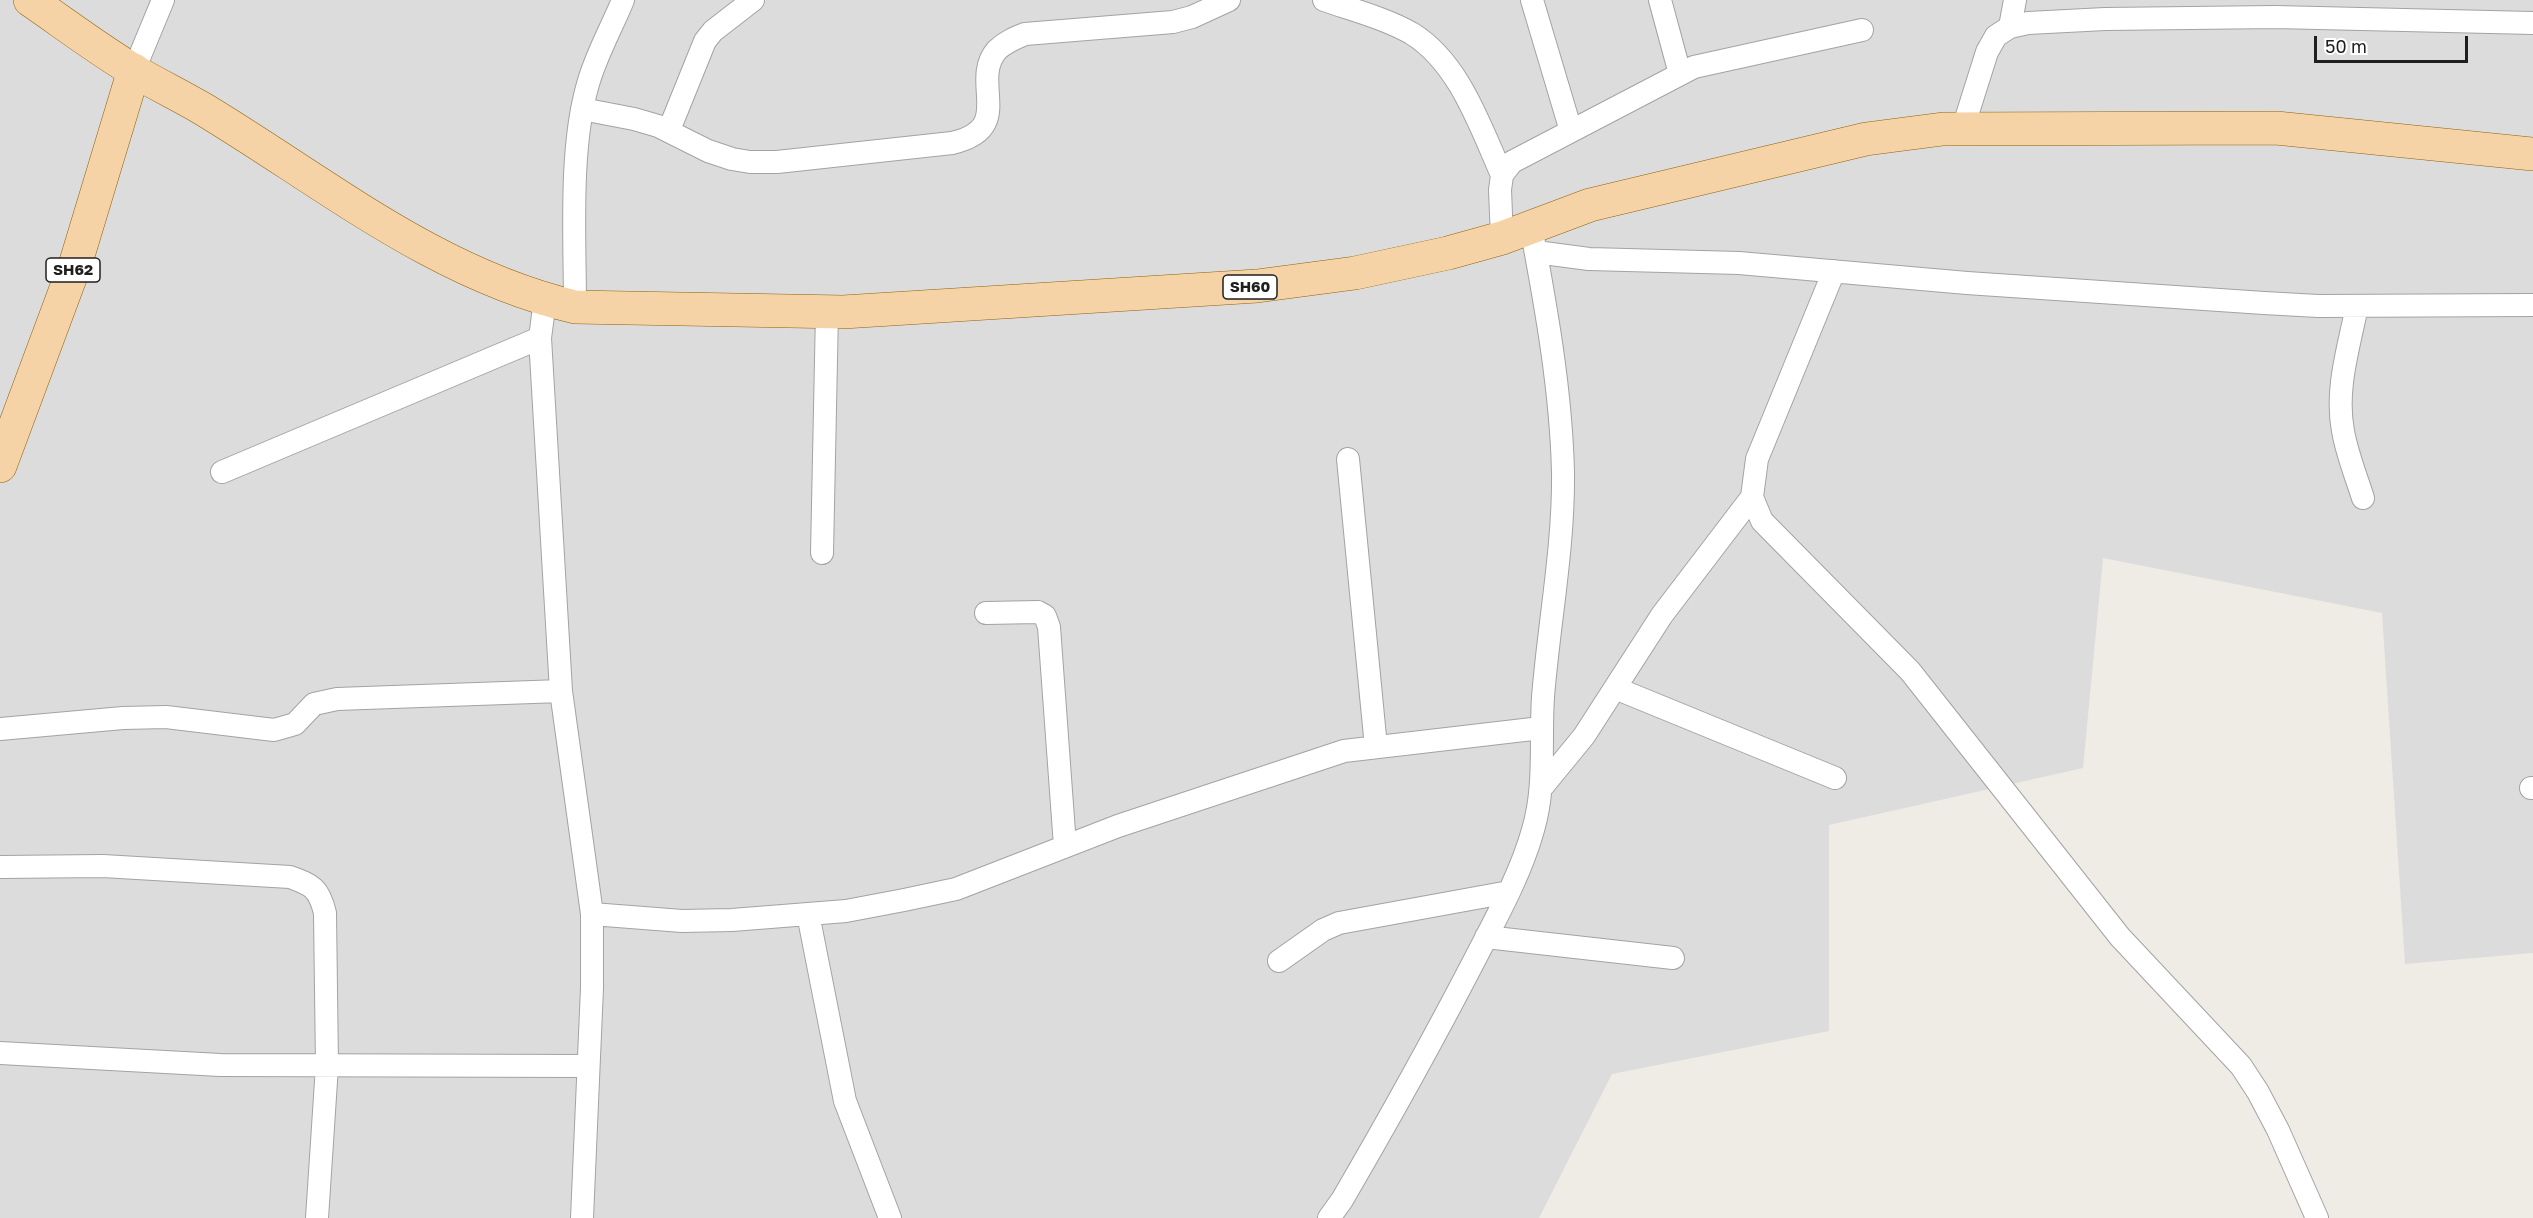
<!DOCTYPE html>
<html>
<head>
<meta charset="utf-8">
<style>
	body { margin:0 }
	#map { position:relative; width:2533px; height:1218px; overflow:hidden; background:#efece6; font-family:"Golos Text",sans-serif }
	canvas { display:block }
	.scale { position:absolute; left:2314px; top:36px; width:154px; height:27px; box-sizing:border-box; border:3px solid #1f1f1f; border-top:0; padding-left:8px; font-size:18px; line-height:21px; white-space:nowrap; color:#1f1f1f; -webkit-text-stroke:4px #fff; paint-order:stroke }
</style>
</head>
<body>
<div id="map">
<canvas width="2533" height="1218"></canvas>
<div class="scale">50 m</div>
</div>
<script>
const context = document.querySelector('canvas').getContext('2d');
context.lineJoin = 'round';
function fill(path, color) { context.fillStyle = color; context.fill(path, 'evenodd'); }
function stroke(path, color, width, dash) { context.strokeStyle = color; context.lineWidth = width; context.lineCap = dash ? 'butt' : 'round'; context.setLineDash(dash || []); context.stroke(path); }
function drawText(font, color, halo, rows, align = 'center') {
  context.font = font + ' "Golos Text",sans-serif'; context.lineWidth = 5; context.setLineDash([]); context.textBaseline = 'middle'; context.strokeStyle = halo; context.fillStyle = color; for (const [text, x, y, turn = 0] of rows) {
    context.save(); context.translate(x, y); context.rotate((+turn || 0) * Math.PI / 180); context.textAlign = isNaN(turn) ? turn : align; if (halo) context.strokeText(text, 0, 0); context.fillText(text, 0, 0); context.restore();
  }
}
fill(new Path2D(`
	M 0,0 L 2533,0 L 2533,953 L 2405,964 L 2382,613 L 2103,558 L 2083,768 L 1829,825 L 1829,1031 L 1612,1074 L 1539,1218 L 0,1218 Z`), '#dddcdc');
const street = new Path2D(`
	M 1324,0 C 1353,10 1384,18 1411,33 C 1459,62 1480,126 1502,175
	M 1532,0 L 1571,131
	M 1660,0 L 1680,74
	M 2010,27 L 2015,0
	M 134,70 L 163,0
	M 582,109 L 634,119 L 658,126 L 708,151 L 732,159 L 750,162 L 777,162 L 952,143 C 1017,128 969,82 997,50 C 1005,42 1015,38 1025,34 L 1173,22 L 1192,17 L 1229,0
	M 1963,128 L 1987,52 L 1996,36 L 2010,27 L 2028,23 L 2105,19 L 2275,17 L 2533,23
	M 669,130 L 705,41 L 713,31 L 753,0
	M 1502,238 L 1500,190 L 1502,175 L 1512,162 L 1694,67 L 1862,30
	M 1536,252 L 1589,259 L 1739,263 L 1967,283 L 2264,303 L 2318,306 L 2533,305
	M 1834,271 L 1757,459 L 1752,497 L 1762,521 L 1910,671 L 2120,937 L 2241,1066 L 2258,1092 L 2278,1130 L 2317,1218
	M 545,300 L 540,338 L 561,691 L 592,914 L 592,988 L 582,1218
	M 2357,306 C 2349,347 2335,389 2343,431 C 2347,454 2356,476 2363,498
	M 575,307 C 575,239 569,149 588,84 C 596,55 612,27 623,0
	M 1348,459 L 1376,747
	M 222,472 L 540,338
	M 822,553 L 827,312
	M 986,613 L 1038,612 L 1045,616 L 1049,627 L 1065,846
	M 1615,688 L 1835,778
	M 0,729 L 123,718 L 166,717 L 274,730 L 295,724 L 314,704 L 337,699 L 561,691
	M 1543,786 L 1584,736 L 1662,615 L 1752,497
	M 2531,788 L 2533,788
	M 0,867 L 103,866 L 290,877 C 312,885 319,888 325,913 L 327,1066 L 317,1218
	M 592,914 L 682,921 L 732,920 L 846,911 L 904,900 L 956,889 L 1118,826 L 1344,751 L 1541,728
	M 808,914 L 845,1101 L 890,1218
	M 1486,937 L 1673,958
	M 1279,961 L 1323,930 L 1339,923 L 1509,892
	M 0,1053 L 220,1065 L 587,1066
	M 1329,1218 L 1342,1200 C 1388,1121 1432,1042 1474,961 C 1496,918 1520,876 1533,830 C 1546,786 1540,742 1543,697 C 1549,622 1564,547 1563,472 C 1561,390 1546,307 1531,227`);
const primary = new Path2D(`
	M 30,0 C 65,24 99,50 136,72 C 158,85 181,96 203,109 C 324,182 435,274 575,307 L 843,312 L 1257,286 L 1355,273 L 1448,253 L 1502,238 L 1590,205 L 1866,139 L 1943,129 L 2276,128 L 2533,154
	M 0,466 L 76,262 L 134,70`);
stroke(street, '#a3a3a3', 24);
stroke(primary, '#8f630b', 34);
stroke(street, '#fff', 22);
stroke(primary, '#f5d3a6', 33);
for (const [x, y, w] of [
	[73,270,54],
	[1250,287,54]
]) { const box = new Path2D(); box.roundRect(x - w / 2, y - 12, w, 24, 4.5); context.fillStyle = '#fff'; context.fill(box); stroke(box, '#1f1f1f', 1.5); }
drawText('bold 15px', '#1f1f1f', null, [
	["SH62",73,270],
	["SH60",1250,287]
]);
</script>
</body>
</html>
